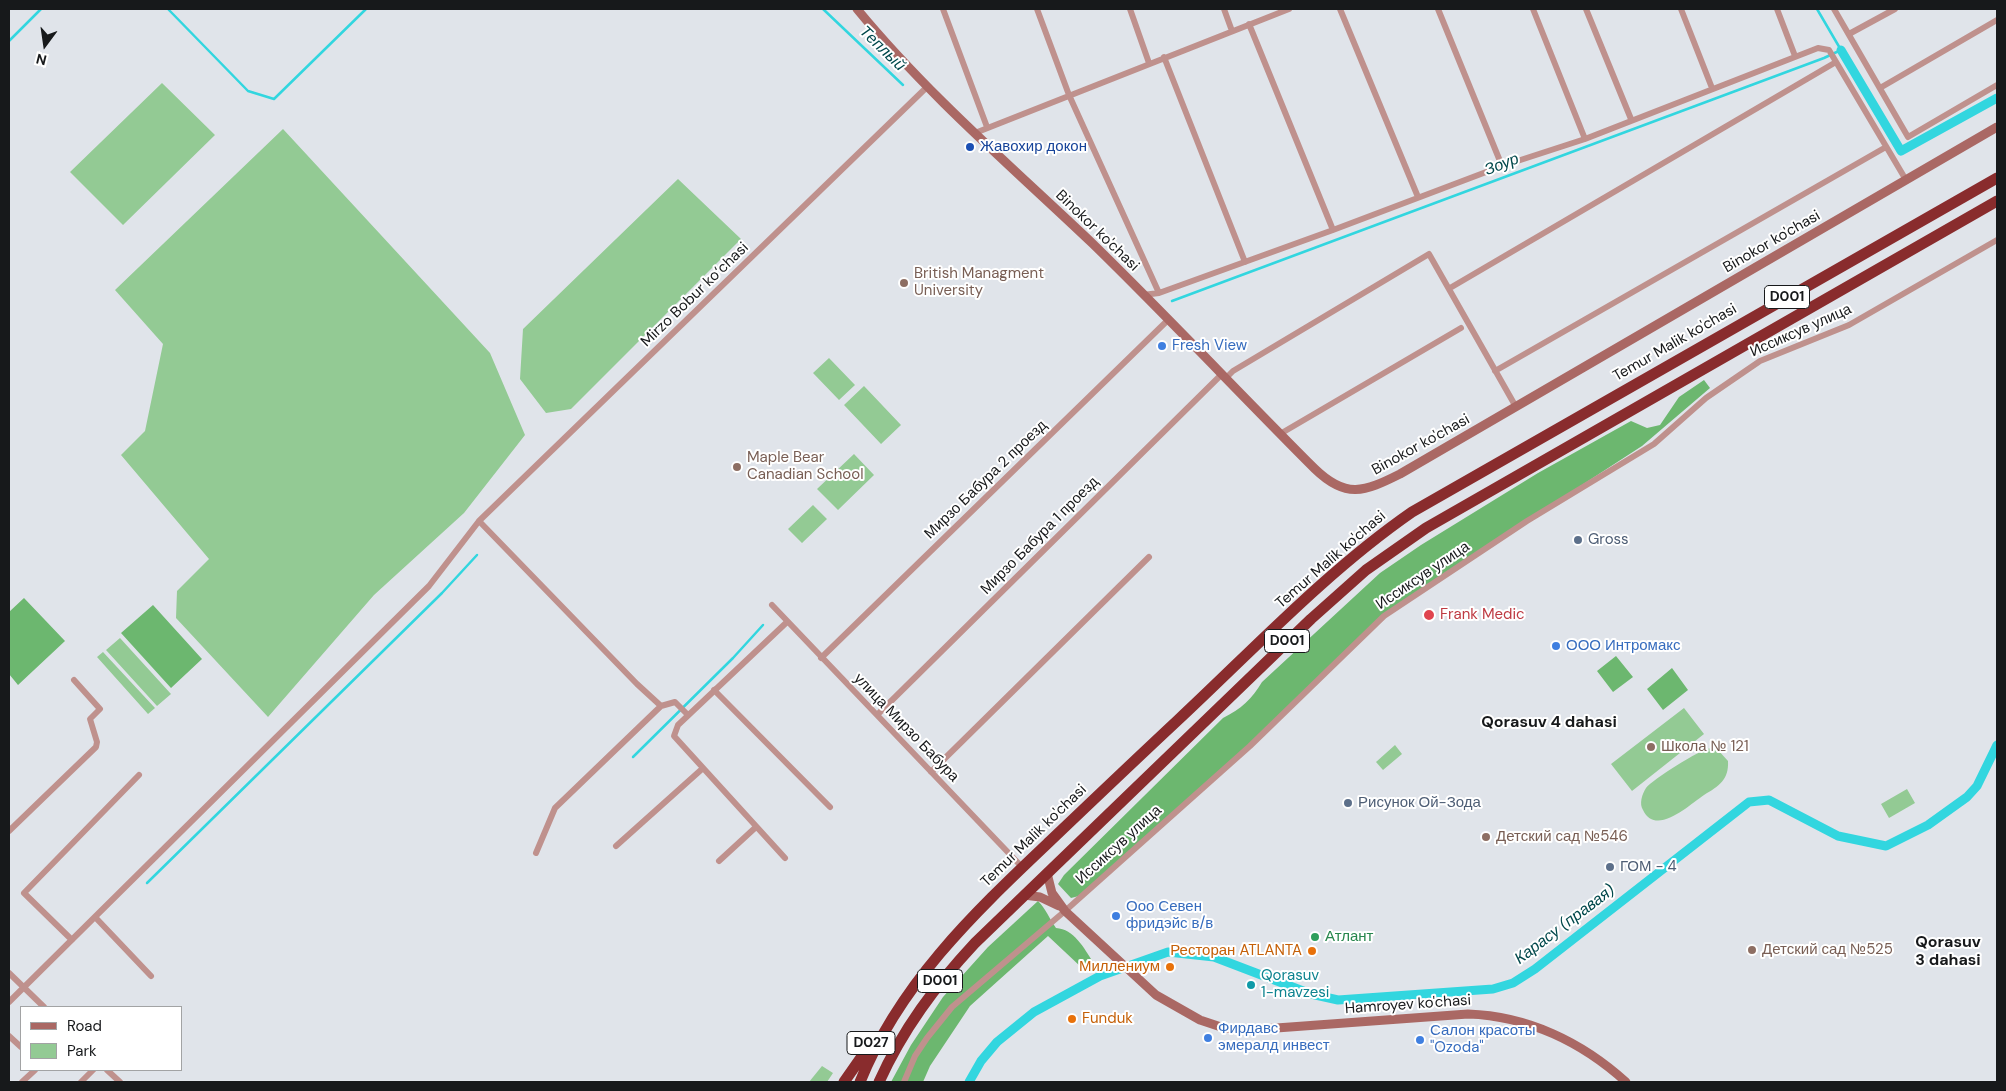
<!DOCTYPE html>
<html>
<head>
<meta charset="utf-8">
<style>
	body { margin:0 }
	#map { position:relative; width:2006px; height:1091px; overflow:hidden; background:#e0e4ea; font-family:"DM Sans",sans-serif }
	canvas { display:block }
	.frame { position:absolute; inset:0; border:10px solid #17191b; pointer-events:none }
	.legend { position:absolute; left:20px; top:1006px; width:162px; height:65px; box-sizing:border-box; background:#fff; border:1px solid #a2a3a4; margin:0; padding:6px 9px; list-style:none; font-size:15px; color:#17191b }
	.legend li { display:flex; align-items:center; gap:10px; height:25px }
	.legend b { width:25px; border:1px solid #a2a3a4 }
	.north { position:absolute; left:20px; top:20px; width:50px; height:50px; -webkit-text-stroke:4px #fff; paint-order:stroke; rotate:194deg; font-size:14px; font-weight:700; line-height:20px; text-align:center; color:#17191b }
	.north::after { content:''; display:block; margin:auto; width:18px; height:22px; background:#17191b; clip-path:polygon(50% 0,100% 100%,50% 72%,0 100%) }
</style>
</head>
<body>
<div id="map">
<canvas width="2006" height="1091"></canvas>
<div class="frame"></div>
<ul class="legend">
<li><b style="height:6px;background:#aa6864"></b>Road</li>
<li><b style="height:14px;background:#93ca94"></b>Park</li>
</ul>
<div class="north">N</div>
</div>
<script>
const context = document.querySelector('canvas').getContext('2d');
context.lineJoin = 'round';
function fill(path, color) { context.fillStyle = color; context.fill(path, 'evenodd'); }
function stroke(path, color, width, dash) { context.strokeStyle = color; context.lineWidth = width; context.lineCap = dash ? 'butt' : 'round'; context.setLineDash(dash || []); context.stroke(path); }
function drawText(font, color, halo, rows, align = 'center') {
  context.font = font + ' "DM Sans",sans-serif'; context.lineWidth = 4; context.setLineDash([]); context.textBaseline = 'middle'; context.strokeStyle = halo; context.fillStyle = color; for (const [text, x, y, turn = 0] of rows) {
    context.save(); context.translate(x, y); context.rotate((+turn || 0) * Math.PI / 180); context.textAlign = isNaN(turn) ? turn : align; if (halo) context.strokeText(text, 0, 0); context.fillText(text, 0, 0); context.restore();
  }
}
fill(new Path2D(`
	M 162,83 L 215,135 L 123,225 L 70,172 Z
	M 283,129 L 490,353 L 525,435 L 464,513 L 374,595 L 268,717 L 176,618 L 177,591 L 209,559 L 121,455 L 145,431 L 163,344 L 115,290 Z
	M 678,179 L 741,239 L 571,409 L 546,413 L 520,379 L 523,329 Z
	M 829,358 L 855,385 L 839,400 L 813,373 Z
	M 864,386 L 901,425 L 881,444 L 844,405 Z
	M 854,454 L 874,475 L 838,510 L 817,489 Z
	M 813,505 L 827,519 L 802,543 L 788,529 Z
	M 120,638 L 171,694 L 157,706 L 106,650 Z
	M 103,652 L 155,708 L 148,714 L 97,657 Z
	M 1684,708 L 1704,734 L 1632,791 L 1611,764 Z
	M 1395,745 L 1402,754 L 1383,770 L 1376,762 Z
	M 1711,748 L 1718,750 L 1728,761 C 1729,780 1719,786 1704,795 C 1689,805 1656,837 1643,810 C 1639,804 1642,794 1646,788 C 1653,779 1699,750 1711,748 Z
	M 1907,789 L 1915,803 L 1889,818 L 1881,804 Z
	M 822,1066 L 833,1073 L 827,1082 L 809,1082 Z`), '#93ca94');
fill(new Path2D(`
	M 1704,380 L 1710,388 L 1642,446 L 1402,602 L 1250,746 L 1083,895 L 1071,898 L 1058,884 L 1064,875 L 1223,718 C 1241,709 1252,699 1262,682 L 1380,573 L 1421,545 L 1538,473 L 1631,421 L 1647,428 L 1660,425 L 1679,397 Z
	M 24,598 L 65,641 L 18,685 L 9,674 L 9,612 Z
	M 153,605 L 202,659 L 171,688 L 121,633 Z
	M 1616,656 L 1633,677 L 1613,692 L 1597,671 Z
	M 1672,668 L 1688,690 L 1663,710 L 1647,689 Z
	M 1038,901 C 1046,909 1049,918 1056,928 C 1074,929 1084,948 1093,962 L 1081,967 L 1048,936 L 970,1006 L 930,1066 L 923,1082 L 891,1082 L 911,1045 L 943,997 L 988,947 Z`), '#6cb76f');
stroke(new Path2D(`
	M 168,9 L 248,91 L 274,99 L 366,9
	M 823,9 L 903,85
	M 9,41 L 41,9
	M 1172,301 L 1824,58 L 1841,50 L 1817,9
	M 633,757 L 733,658 L 763,625
	M 147,883 L 442,593 L 477,555`), '#32d6df', 2.5);
stroke(new Path2D(`
	M 1841,50 L 1901,151 L 1997,98
	M 969,1082 L 981,1061 L 997,1042 L 1034,1012 L 1100,976 L 1168,952 L 1214,957 L 1311,994 L 1338,1000 L 1493,989 L 1513,983 L 1535,969 L 1749,802 L 1769,800 L 1838,836 L 1886,846 L 1928,825 L 1967,797 L 1977,786 L 1997,745`), '#32d6df', 9);
stroke(new Path2D(`
	M 943,9 L 987,127
	M 1037,9 L 1069,95 L 1159,293
	M 1130,9 L 1149,63
	M 1224,9 L 1232,31
	M 1340,9 L 1418,197
	M 1438,9 L 1502,166
	M 1533,9 L 1585,139
	M 1586,9 L 1631,119
	M 1681,9 L 1712,88
	M 1777,9 L 1795,56
	M 1834,9 L 1908,137 L 1997,85
	M 1249,24 L 1333,230
	M 1849,34 L 1895,9
	M 1164,57 L 1245,262
	M 1880,88 L 1997,20
	M 975,133 L 1289,9
	M 1450,288 L 1836,62
	M 1143,295 L 1159,293 L 1333,230 L 1502,166 L 1585,139 L 1818,48 L 1829,50 L 1906,180
	M 1495,371 L 1886,147
	M 1226,378 L 1233,371 L 1429,254 L 1516,407
	M 1280,434 L 1461,328
	M 479,521 L 637,684 L 661,706 L 675,702 L 688,715
	M 772,605 L 1022,867
	M 821,658 L 1168,320
	M 714,690 L 830,807
	M 877,715 L 1222,374
	M 931,772 L 1149,557
	M 9,831 L 96,747 L 97,742 L 90,719 L 100,709 L 74,680
	M 616,846 L 702,769
	M 536,853 L 555,808 L 661,706
	M 785,858 L 674,736 L 678,725 L 787,622
	M 719,861 L 756,827
	M 95,917 L 151,976
	M 72,940 L 24,893 L 139,775
	M 9,973 L 44,1007
	M 9,1002 L 429,586 L 479,521 L 928,86
	M 9,1036 L 21,1047
	M 107,1070 L 120,1082
	M 22,1082 L 35,1070
	M 81,1082 L 93,1070
	M 904,1082 L 915,1056 L 927,1038 L 952,1007 L 1065,911 L 1250,746 L 1384,616 L 1527,521 L 1654,444 L 1706,398 L 1760,361 L 1849,325 L 1997,240`), '#bf918d', 6);
stroke(new Path2D(`
	M 857,9 C 927,94 1012,167 1092,243 C 1168,317 1240,394 1315,469 C 1346,499 1364,492 1400,474 L 1997,127
	M 1047,873 L 1052,893 L 1065,911 L 1156,995 L 1200,1020 L 1224,1028 L 1249,1030 L 1468,1014 C 1528,1016 1582,1042 1626,1082
	M 1024,895 L 1040,897 L 1059,906`), '#aa6864', 9);
stroke(new Path2D(`
	M 844,1082 L 872,1042
	M 860,1082 C 899,985 972,915 1047,844 C 1090,803 1134,761 1178,720 C 1254,649 1327,571 1412,512 L 1997,178
	M 879,1082 C 903,1029 935,986 975,943 L 1311,619 L 1366,570 L 1426,528 L 1997,201`), '#892c2d', 11);
for (const [x, y, r, color] of [
	[970,147,5,"#1a4fb4"],
	[904,283,5,"#8d6e63"],
	[1162,346,5,"#3f7fe0"],
	[737,467,5,"#8d6e63"],
	[1578,540,5,"#5c6f8a"],
	[1429,615,6,"#e0444e"],
	[1556,646,5,"#3f7fe0"],
	[1651,747,5,"#8d6e63"],
	[1348,803,5,"#5c6f8a"],
	[1486,837,5,"#8d6e63"],
	[1610,867,5,"#5c6f8a"],
	[1116,916,5,"#3f7fe0"],
	[1315,937,5,"#2e9e5b"],
	[1752,950,5,"#8d6e63"],
	[1312,951,5,"#e8710a"],
	[1170,967,5,"#e8710a"],
	[1251,985,5,"#0f9aa8"],
	[1072,1019,5,"#e8710a"],
	[1208,1038,5,"#3f7fe0"],
	[1420,1040,5,"#3f7fe0"]
]) { const dot = new Path2D(); dot.arc(x, y, r, 0, 2 * Math.PI); context.fillStyle = color; context.fill(dot); stroke(dot, '#fff', 2); }
for (const [x, y, w] of [
	[1787,297,45],
	[1287,641,45],
	[940,981,45],
	[871,1043,48]
]) { const box = new Path2D(); box.roundRect(x - w / 2, y - 11.5, w, 23, 4); context.fillStyle = '#fff'; context.fill(box); stroke(box, '#17191b', 1); }
drawText('bold 14px', '#17191b', null, [
	["D001",1787,297],
	["D001",1287,641],
	["D001",940,981],
	["D027",871,1043]
]);
drawText('15px', '#164399', '#fff', [
	["Жавохир докон",980,147]
], 'left');
drawText('15px', '#17191b', '#fff', [
	["Binokor ko'chasi",1097,231,44],
	["Binokor ko'chasi",1772,242,-30],
	["Mirzo Bobur ko‘chasi",695,295,-44],
	["Иссиксув улица",1801,331,-24],
	["Temur Malik ko'chasi",1675,343,-30],
	["Binokor ko'chasi",1421,445,-29],
	["Мирзо Бабура 2 проезд",986,480,-44],
	["Мирзо Бабура 1 проезд",1040,536,-45],
	["Temur Malik ko'chasi",1331,560,-41],
	["Иссиксув улица",1423,576,-34],
	["улица Мирзо Бабура",906,728,46],
	["Temur Malik ko'chasi",1034,836,-44],
	["Иссиксув улица",1119,845,-42],
	["Hamroyev ko'chasi",1408,1005,-4]
]);
drawText('15px', '#785e54', '#fff', [
	["British Managment",914,274],
	["University",914,291],
	["Maple Bear",747,458],
	["Canadian School",747,475],
	["Школа № 121",1661,747],
	["Детский сад №546",1496,837],
	["Детский сад №525",1762,950]
], 'left');
drawText('15px', '#366cbe', '#fff', [
	["Fresh View",1172,346],
	["ООО Интромакс",1566,646],
	["Ооо Севен",1126,907],
	["фридэйс в/в",1126,924],
	["Фирдавс",1218,1029],
	["эмералд инвест",1218,1046],
	["Салон красоты",1430,1031],
	["\"Ozoda\"",1430,1048]
], 'left');
drawText('15px', '#4e5e75', '#fff', [
	["Gross",1588,540],
	["Рисунок Ой-Зода",1358,803],
	["ГОМ - 4",1620,867]
], 'left');
drawText('15px', '#be3a42', '#fff', [
	["Frank Medic",1440,615]
], 'left');
drawText('15px', '#27864d', '#fff', [
	["Атлант",1325,937]
], 'left');
drawText('15px', '#c56008', '#fff', [
	["Ресторан ATLANTA",1302,951],
	["Миллениум",1160,967],
	["Funduk",1082,1019,"left"]
], 'right');
drawText('15px', '#0d838f', '#fff', [
	["Qorasuv",1261,976],
	["1-mavzesi",1261,993]
], 'left');
drawText('italic 16px', '#00484b', '#fff', [
	["Теплый",882,49,44],
	["Зоур",1502,165,-21],
	["Карасу (правая)",1565,925,-37]
]);
drawText('bold 16px', '#17191b', '#fff', [
	["Qorasuv 4 dahasi",1549,723],
	["Qorasuv",1948,943],
	["3 dahasi",1948,961]
]);
</script>
</body>
</html>
